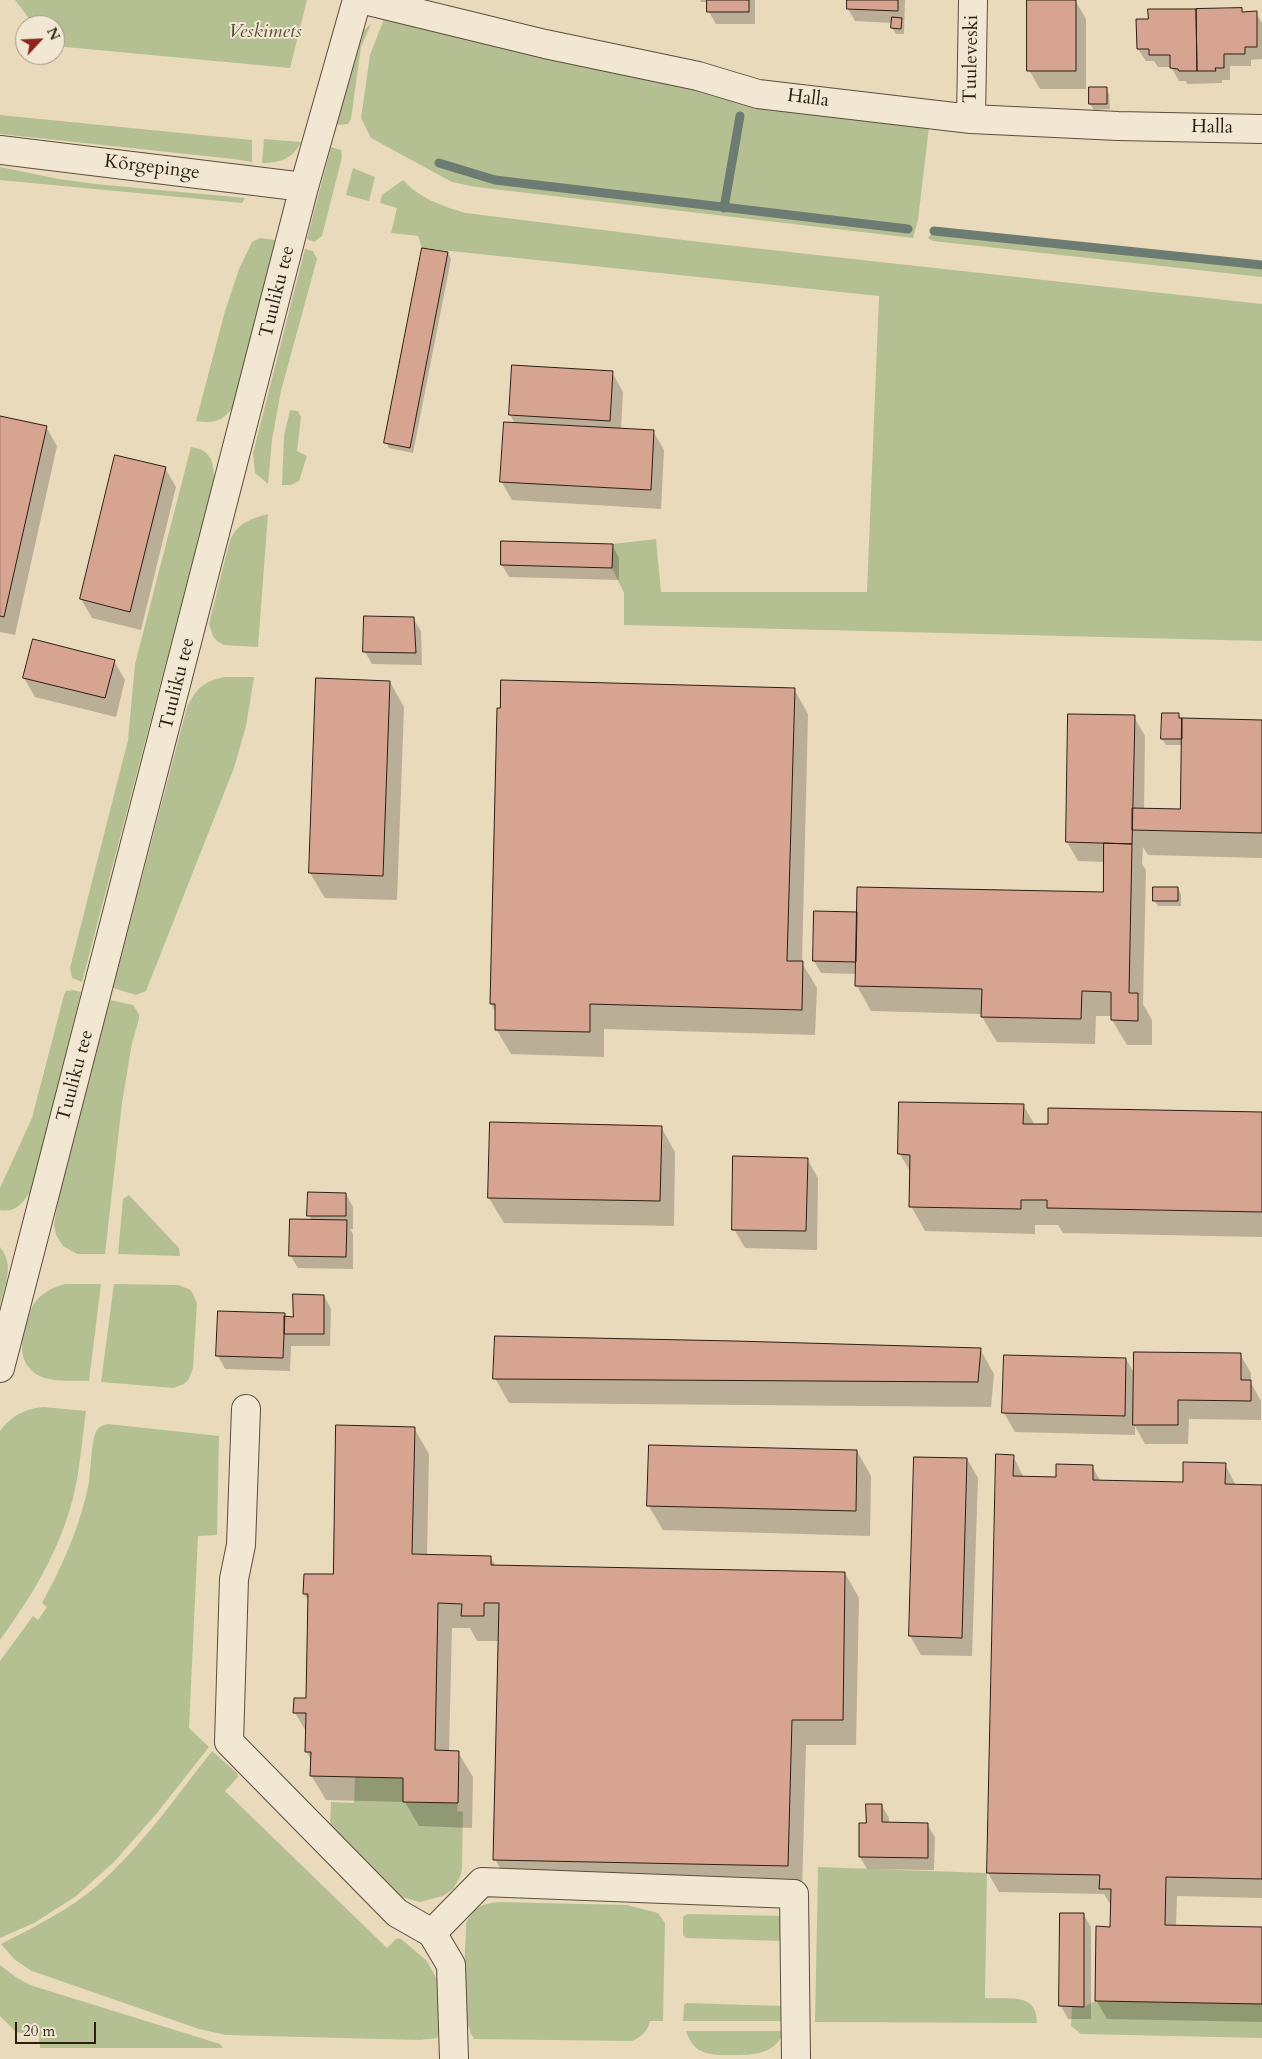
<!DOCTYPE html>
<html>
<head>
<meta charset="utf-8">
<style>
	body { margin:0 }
	#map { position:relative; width:1262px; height:2059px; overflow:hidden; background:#eadabc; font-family:Cardo,serif }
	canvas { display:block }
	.north { position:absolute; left:15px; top:15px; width:50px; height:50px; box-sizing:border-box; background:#f1e7d3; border:1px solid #a29785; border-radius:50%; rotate:65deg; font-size:14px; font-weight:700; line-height:20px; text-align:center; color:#2c1e11 }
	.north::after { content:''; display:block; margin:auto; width:18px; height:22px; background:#8f2418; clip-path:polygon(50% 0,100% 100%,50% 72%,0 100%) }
	.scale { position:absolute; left:15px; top:2022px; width:81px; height:22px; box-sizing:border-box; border:2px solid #2c1e11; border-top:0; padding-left:6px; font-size:15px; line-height:18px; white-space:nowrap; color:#2c1e11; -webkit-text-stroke:4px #f1e7d3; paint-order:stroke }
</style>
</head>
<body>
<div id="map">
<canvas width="1262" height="2059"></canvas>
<div class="north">N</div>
<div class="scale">20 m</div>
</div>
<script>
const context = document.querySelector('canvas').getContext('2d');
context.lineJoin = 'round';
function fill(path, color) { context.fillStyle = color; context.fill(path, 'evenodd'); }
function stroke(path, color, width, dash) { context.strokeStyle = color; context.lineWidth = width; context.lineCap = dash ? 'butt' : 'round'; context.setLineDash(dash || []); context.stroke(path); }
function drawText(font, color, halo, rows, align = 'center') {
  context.font = font + ' Cardo,serif'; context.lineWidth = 4; context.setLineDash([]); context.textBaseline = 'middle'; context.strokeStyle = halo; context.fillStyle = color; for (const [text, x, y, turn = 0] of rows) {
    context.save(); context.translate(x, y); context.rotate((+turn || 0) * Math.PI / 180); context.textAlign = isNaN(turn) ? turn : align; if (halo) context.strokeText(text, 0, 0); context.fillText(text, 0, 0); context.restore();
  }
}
fill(new Path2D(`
	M 15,0 L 307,0 L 290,68 L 55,46 L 55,25 L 34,25 Z
	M 384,19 L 929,127 L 918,220 L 913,238 L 476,187 L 452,182 L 371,138 L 361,118 L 370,55 Z
	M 371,24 L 361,47 L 351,119 L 348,124 L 337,125 L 358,42 L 361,33 Z
	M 0,115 L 252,140 L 252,162 L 234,159 L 0,134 Z
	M 264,139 L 301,142 C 293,159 280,163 262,163 Z
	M 331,147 L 341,150 L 342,157 L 322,236 L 314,242 L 307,239 Z
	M 0,167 L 59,179 L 96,184 L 245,198 L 242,203 L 0,180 Z
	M 353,168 L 375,177 L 369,201 L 346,195 Z
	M 403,180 C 419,198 442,206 466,213 L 708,243 L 1262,304 L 1262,641 L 624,625 L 624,593 L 612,568 L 613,544 L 656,539 L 661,592 L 867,592 L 879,296 L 422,248 L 418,236 L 391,233 L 397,208 L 380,203 L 382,195 Z
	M 934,231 L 1262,265 L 1262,277 L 933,241 L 928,238 Z
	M 260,238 L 275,240 L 234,406 C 223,421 214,424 196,421 L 225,311 L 239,269 L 252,242 Z
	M 305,249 L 313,251 L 317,259 L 281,391 L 272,440 L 268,484 L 255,473 L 253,453 Z
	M 290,410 L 298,411 L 301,417 L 297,451 L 307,456 L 299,481 L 291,485 L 282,485 L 284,436 Z
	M 191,447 C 210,450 214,460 214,479 L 82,982 L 72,978 L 70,968 L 128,740 L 135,664 Z
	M 268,514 L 258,647 L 224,645 L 217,641 L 213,636 L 209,624 L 230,540 C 238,523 250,519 268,514 Z
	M 224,677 L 254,677 L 246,726 L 234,768 L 146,991 L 136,995 L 113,988 L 187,707 C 197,688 202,682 224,677 Z
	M 73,990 L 81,992 L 31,1191 C 23,1203 15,1213 0,1210 L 0,1188 L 32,1118 L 64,995 L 66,991 Z
	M 110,1000 L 133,1005 L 139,1014 L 139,1019 L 132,1043 L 122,1103 L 105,1254 L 77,1254 L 63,1246 L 56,1235 L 54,1225 L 59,1195 Z
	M 129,1195 L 179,1248 L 180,1256 L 118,1254 L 123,1199 Z
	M 0,1247 C 15,1265 5,1284 0,1305 Z
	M 65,1284 L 101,1284 L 89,1381 C 73,1380 49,1383 36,1374 C 17,1360 21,1342 27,1322 C 29,1315 31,1307 36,1301 C 43,1292 54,1287 65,1284 Z
	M 114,1284 L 178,1285 L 191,1290 L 197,1303 L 193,1368 L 189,1379 L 184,1384 L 173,1388 L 101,1382 Z
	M 43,1407 L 86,1411 C 82,1440 80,1470 73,1498 C 59,1552 32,1596 0,1640 L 0,1431 C 11,1416 24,1409 43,1407 Z
	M 108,1424 L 219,1436 L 217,1535 L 198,1536 L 189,1728 L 209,1747 L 157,1813 L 114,1862 L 75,1897 L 34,1923 L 0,1938 L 0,1661 L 33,1616 L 38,1620 L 47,1607 L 42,1603 C 63,1565 81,1524 89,1482 C 91,1469 91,1443 96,1432 C 98,1427 103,1425 108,1424 Z
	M 212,1751 L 237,1773 L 238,1777 L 225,1791 L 387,1948 L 396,1939 L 400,1938 L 427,1961 L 438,1981 L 440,2029 L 437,2038 L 419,2040 L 226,2035 L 199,2029 L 32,1971 L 15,1960 L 1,1944 C 34,1927 69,1910 98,1885 C 142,1846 176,1797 212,1751 Z
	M 355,1777 L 403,1778 L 458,1803 L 457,1811 L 463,1812 L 462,1869 L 460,1877 L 453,1889 L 443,1896 L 420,1902 L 402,1897 L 330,1827 L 331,1802 L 354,1803 Z
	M 818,1867 L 987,1873 L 985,1998 C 1007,2000 1037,1991 1037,2023 L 815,2022 Z
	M 498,1902 L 627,1905 L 658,1913 L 665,1923 L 663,2021 L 650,2021 C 647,2032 643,2036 632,2041 L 474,2039 C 458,2014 466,1955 466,1924 C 472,1908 481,1904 498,1902 Z
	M 687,1914 L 784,1916 L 784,1941 L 686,1938 L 683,1935 L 683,1917 Z
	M 0,1965 L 17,1978 L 30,1985 L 220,2044 L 223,2048 L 40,2048 L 39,2036 L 16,2032 L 0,2016 Z
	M 1095,2001 L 1262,2004 L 1262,2038 L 1081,2034 L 1071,2026 L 1072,2006 L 1084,2007 Z
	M 687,2003 L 783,2006 L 785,2021 L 683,2021 L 684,2005 Z
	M 686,2031 L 784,2031 C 776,2053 757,2055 736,2055 C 713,2055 694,2057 686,2031 Z`), '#b5c092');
fill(new Path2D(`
	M 700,0 L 755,0 L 755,24 L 716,24 L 709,12 L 708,2 L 701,2 Z
	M 848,0 L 905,0 L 904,34 L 896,34 L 892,28 L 893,23 L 855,21 L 848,9 Z
	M 1075,0 L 1086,19 L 1086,89 L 1040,89 L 1029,70 Z
	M 1241,9 L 1243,13 L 1256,13 L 1262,23 L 1262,59 L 1251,60 L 1251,66 L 1230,66 L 1230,80 L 1222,80 L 1222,83 L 1187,84 L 1186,81 L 1179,81 L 1171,67 L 1158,67 L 1154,61 L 1146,61 L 1138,49 Z
	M 1106,88 L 1109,94 L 1110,109 L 1094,110 L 1090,104 Z
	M 448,253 L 451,259 L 413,453 L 389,448 L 386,442 Z
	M 612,372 L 623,392 L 621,430 L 653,431 L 664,450 L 661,509 L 512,500 L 501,481 L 515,423 L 510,415 Z
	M 0,417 L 46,427 L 57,446 L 15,635 L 0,632 Z
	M 165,468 L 176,487 L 141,630 L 92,618 L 81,599 Z
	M 612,545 L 619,558 L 619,580 L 509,577 L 502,565 Z
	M 413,618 L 421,631 L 422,665 L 372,664 L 365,652 Z
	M 114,661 L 125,680 L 116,717 L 35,697 L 24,678 Z
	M 390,682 L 404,707 L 397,900 L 325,898 L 310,873 Z
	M 794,689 L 808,714 L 802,963 L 817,988 L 815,1035 L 604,1029 L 604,1057 L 511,1054 L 496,1029 L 496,1013 L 491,1004 Z
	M 1163,714 L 1178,714 L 1182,720 L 1262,721 L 1262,858 L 1148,855 L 1143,847 L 1142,864 L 1146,870 L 1143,1004 L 1152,1020 L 1152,1045 L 1127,1045 L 1112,1020 L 1112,1016 L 1096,1016 L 1095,1044 L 997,1042 L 982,1017 L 982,1014 L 871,1011 L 857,986 L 857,974 L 821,973 L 814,961 L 856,913 L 1104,894 L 1105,862 L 1078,861 L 1067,842 L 1069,715 L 1134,717 L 1145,736 L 1144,809 L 1181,810 L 1183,745 L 1166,745 L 1162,739 Z
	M 1178,888 L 1181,894 L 1181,906 L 1158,906 L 1154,900 Z
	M 1023,1105 L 1035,1125 L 1262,1114 L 1262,1237 L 1063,1233 L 1058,1225 L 1035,1225 L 1035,1234 L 925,1231 L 911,1206 L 911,1173 L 900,1154 Z
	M 661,1127 L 675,1152 L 674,1226 L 504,1223 L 489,1198 Z
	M 807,1159 L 818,1178 L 817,1250 L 745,1248 L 734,1229 Z
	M 346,1194 L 353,1207 L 353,1229 L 350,1229 L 353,1234 L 353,1269 L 298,1268 L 290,1255 L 312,1221 L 309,1215 Z
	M 324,1296 L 331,1309 L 330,1346 L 291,1346 L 290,1371 L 225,1369 L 218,1356 L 219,1312 L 284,1314 L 286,1318 L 294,1318 Z
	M 980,1349 L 994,1374 L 991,1407 L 509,1403 L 495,1378 Z
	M 1240,1354 L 1251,1373 L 1251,1383 L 1261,1401 L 1261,1420 L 1189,1419 L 1188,1444 L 1145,1444 L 1135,1426 L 1135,1435 L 1015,1432 L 1004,1413 L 1126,1359 L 1135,1375 Z
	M 414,1428 L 429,1454 L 427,1556 L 490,1557 L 496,1566 L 845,1573 L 859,1598 L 856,1745 L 806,1745 L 802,1891 L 509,1884 L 495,1859 L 499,1641 L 477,1641 L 470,1628 L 452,1628 L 449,1751 L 458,1752 L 473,1777 L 472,1828 L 419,1826 L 405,1802 L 326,1800 L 311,1775 L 312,1761 L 306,1751 L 307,1733 L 295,1713 L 308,1699 L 309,1602 L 304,1594 L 334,1576 Z
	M 857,1451 L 871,1476 L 870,1536 L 663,1530 L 648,1505 Z
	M 1013,1456 L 1024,1478 L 1057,1478 L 1092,1466 L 1101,1482 L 1184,1483 L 1225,1464 L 1236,1486 L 1262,1486 L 1262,1898 L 1177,1896 L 1176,1926 L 1262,1928 L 1262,2022 L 1107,2019 L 1096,2000 L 1111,1928 L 1112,1907 L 1104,1894 L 999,1892 L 988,1873 Z
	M 967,1459 L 978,1478 L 972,1656 L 921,1655 L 910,1636 Z
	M 882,1806 L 889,1818 L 889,1824 L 927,1824 L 935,1837 L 934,1870 L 867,1869 L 860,1857 L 867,1824 Z
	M 1084,1915 L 1091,1927 L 1091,2019 L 1068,2019 L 1061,2006 Z`), '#0003');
stroke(new Path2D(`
	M 439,163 L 495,180 L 908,229
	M 724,208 L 740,116
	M 934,231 L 1262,265`), '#6d7c72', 9);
const building = new Path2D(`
	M 707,0 L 749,0 L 749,12 L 707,12 Z
	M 847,0 L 898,0 L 898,11 L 847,9 Z
	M 1027,0 L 1076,0 L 1076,71 L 1027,71 Z
	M 1242,8 L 1242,12 L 1257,11 L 1257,47 L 1245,47 L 1245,54 L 1224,54 L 1224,68 L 1215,68 L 1216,71 L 1197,71 L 1196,9 Z
	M 1148,9 L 1196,9 L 1197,71 L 1179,71 L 1178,69 L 1170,68 L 1170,55 L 1149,55 L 1149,49 L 1137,49 L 1136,19 L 1148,19 Z
	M 892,17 L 902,18 L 901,29 L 891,28 Z
	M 1089,87 L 1107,87 L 1107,104 L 1089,104 Z
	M 422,248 L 448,252 L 410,448 L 384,443 Z
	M 512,365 L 613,371 L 610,421 L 509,415 Z
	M 0,416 L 47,426 L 4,617 L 0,616 Z
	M 504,422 L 654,430 L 651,490 L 500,482 Z
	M 115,455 L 166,467 L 130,612 L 80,599 Z
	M 501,541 L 613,544 L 612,568 L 501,565 Z
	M 364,616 L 414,617 L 416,653 L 363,652 Z
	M 33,639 L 115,660 L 105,698 L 23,678 Z
	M 316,678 L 390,681 L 383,876 L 309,873 Z
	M 501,680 L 795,688 L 787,961 L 803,961 L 802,1010 L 590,1004 L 590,1032 L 495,1030 L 495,1004 L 490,1004 L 497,708 L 500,708 Z
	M 1162,713 L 1179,713 L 1179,718 L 1182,718 L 1182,739 L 1161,739 Z
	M 1068,714 L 1135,715 L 1132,844 L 1066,842 Z
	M 1182,718 L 1262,720 L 1262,833 L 1132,830 L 1132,808 L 1180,809 Z
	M 1104,843 L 1132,844 L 1129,993 L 1138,993 L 1138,1021 L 1111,1020 L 1111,992 L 1082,991 L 1081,1019 L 981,1017 L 982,989 L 855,986 L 857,887 L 1103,892 Z
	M 1153,887 L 1178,887 L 1178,901 L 1153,901 Z
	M 814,911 L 857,912 L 856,962 L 813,961 Z
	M 899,1102 L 1024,1104 L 1023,1124 L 1048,1124 L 1048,1108 L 1262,1112 L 1262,1212 L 1047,1208 L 1047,1200 L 1021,1200 L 1021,1209 L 909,1207 L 910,1155 L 898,1154 Z
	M 490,1122 L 662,1126 L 660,1201 L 488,1198 Z
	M 733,1156 L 808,1158 L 806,1231 L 732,1230 Z
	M 308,1192 L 346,1193 L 346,1216 L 307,1216 Z
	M 290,1219 L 347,1220 L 346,1257 L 289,1256 Z
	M 293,1294 L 324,1295 L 324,1334 L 284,1334 L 284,1316 L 293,1317 Z
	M 218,1311 L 285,1313 L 283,1358 L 216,1356 Z
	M 495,1336 L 734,1341 L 981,1348 L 978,1382 L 493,1379 Z
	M 1134,1352 L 1241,1353 L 1241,1380 L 1251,1380 L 1251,1401 L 1178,1400 L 1178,1425 L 1133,1425 Z
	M 1004,1355 L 1126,1358 L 1125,1416 L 1002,1413 Z
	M 336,1425 L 415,1427 L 412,1554 L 491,1556 L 491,1565 L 845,1572 L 843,1720 L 792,1720 L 788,1866 L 493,1860 L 499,1603 L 484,1603 L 484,1616 L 461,1616 L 462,1604 L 438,1603 L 435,1750 L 459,1751 L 458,1803 L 403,1802 L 403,1778 L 310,1776 L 311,1752 L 305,1752 L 306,1713 L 293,1713 L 294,1698 L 306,1698 L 308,1594 L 303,1594 L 304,1574 L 333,1574 Z
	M 649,1445 L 857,1450 L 856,1511 L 647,1506 Z
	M 996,1454 L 1014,1455 L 1013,1476 L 1056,1477 L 1056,1464 L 1093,1465 L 1093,1480 L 1183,1482 L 1183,1462 L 1226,1463 L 1225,1484 L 1262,1485 L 1262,1879 L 1166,1877 L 1165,1925 L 1262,1927 L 1262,2004 L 1095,2001 L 1096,1926 L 1110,1927 L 1111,1889 L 1099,1889 L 1100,1875 L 987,1873 Z
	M 914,1457 L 967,1458 L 962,1638 L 909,1636 Z
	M 866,1804 L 882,1804 L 882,1822 L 928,1823 L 928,1858 L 859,1857 L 859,1823 L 866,1823 Z
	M 1060,1913 L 1084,1913 L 1084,2007 L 1059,2006 Z`);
fill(building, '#d7a491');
stroke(building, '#2c1e11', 1);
const minor = new Path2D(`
	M 364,0 L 545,44 L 698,76 L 758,94 L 971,119 L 1118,126 L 1262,129
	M 971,119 L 973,0
	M 0,150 L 304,187
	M 0,1368 L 304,187 L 357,0
	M 246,1409 L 241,1545 L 234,1579 L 229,1742 L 397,1913 L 432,1933 L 451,1965 L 454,2059
	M 432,1933 L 482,1882 L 794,1894 L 796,2059`);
stroke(minor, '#5c4d3c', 30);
stroke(minor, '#f1e7d3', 28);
drawText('italic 19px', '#554f38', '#f1e7d3', [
	["Veskimets",265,33]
]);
drawText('19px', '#2c1e11', '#f1e7d3', [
	["Tuuleveski",972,59,-89],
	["Halla",808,99,7],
	["Halla",1212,128,1],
	["Kõrgepinge",152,168,7],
	["Tuuliku tee",278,292,-76],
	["Tuuliku tee",178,684,-76],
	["Tuuliku tee",76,1076,-75]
]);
</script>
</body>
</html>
